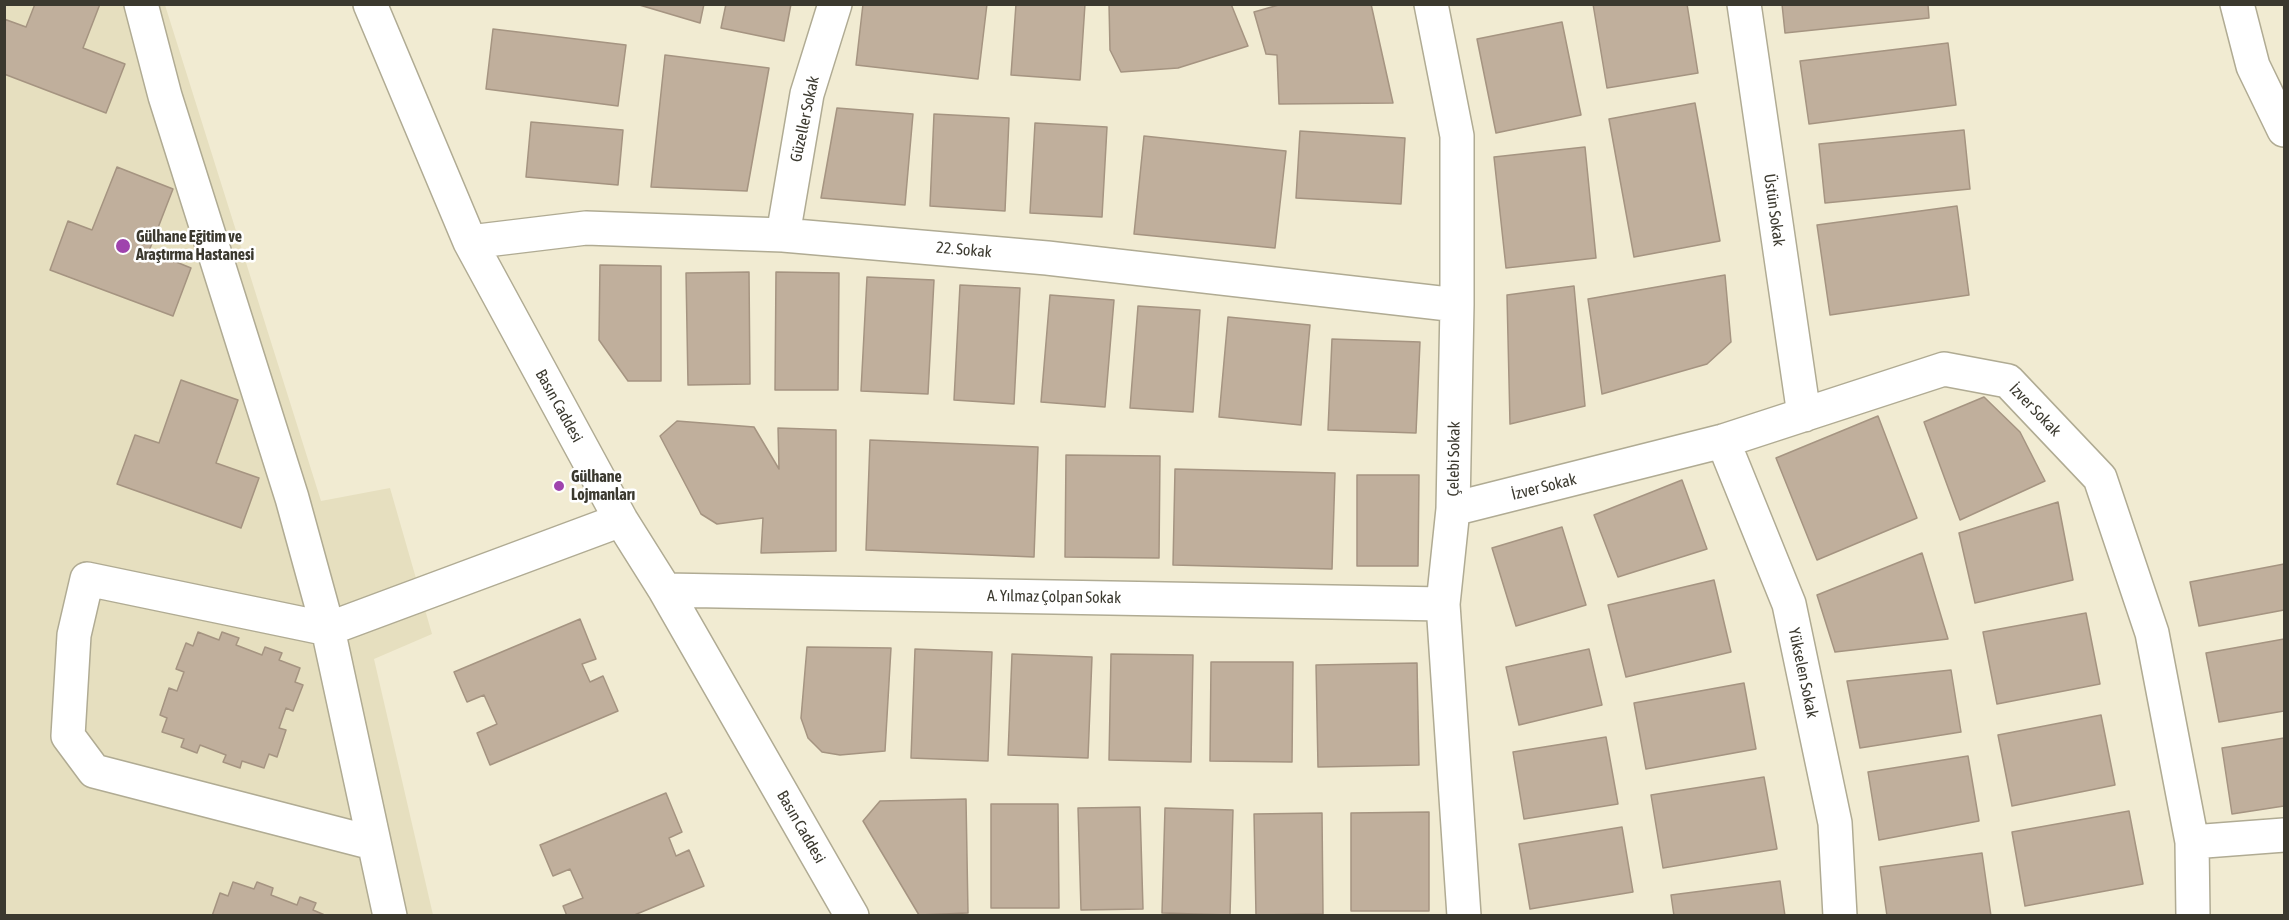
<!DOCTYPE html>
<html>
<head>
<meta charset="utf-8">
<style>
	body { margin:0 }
	#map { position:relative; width:2289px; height:920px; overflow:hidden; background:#f1ebd2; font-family:"Asap Condensed",sans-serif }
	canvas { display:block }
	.frame { position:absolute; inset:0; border:6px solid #3b392f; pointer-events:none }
</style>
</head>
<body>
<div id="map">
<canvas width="2289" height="920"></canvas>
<div class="frame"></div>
</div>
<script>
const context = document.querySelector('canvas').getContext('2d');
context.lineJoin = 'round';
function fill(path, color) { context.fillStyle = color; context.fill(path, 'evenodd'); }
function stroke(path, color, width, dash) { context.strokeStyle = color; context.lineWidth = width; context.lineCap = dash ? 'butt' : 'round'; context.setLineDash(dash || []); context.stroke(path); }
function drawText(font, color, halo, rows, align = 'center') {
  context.font = font + ' "Asap Condensed",sans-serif'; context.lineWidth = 5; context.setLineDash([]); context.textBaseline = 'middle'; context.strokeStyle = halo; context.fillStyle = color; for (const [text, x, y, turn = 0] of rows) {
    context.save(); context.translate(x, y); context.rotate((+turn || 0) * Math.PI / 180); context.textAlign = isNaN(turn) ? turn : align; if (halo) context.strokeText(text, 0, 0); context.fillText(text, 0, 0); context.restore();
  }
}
fill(new Path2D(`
	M 5,5 L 165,5 L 321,501 L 390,488 L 432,634 L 374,659 L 433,915 L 5,916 Z`), '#e6dfbf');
const building = new Path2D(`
	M 35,4 L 100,4 L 83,48 L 125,64 L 106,113 L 4,74 L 4,19 L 26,27 Z
	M 636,4 L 704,4 L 700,23 Z
	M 726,4 L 791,4 L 784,41 L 721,28 Z
	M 863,4 L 987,4 L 978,79 L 856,65 Z
	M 1016,4 L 1085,4 L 1080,80 L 1011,75 Z
	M 1109,4 L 1231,4 L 1248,46 L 1178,68 L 1121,72 L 1110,50 Z
	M 1282,4 L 1371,4 L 1393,103 L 1279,104 L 1277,55 L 1266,54 L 1254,12 Z
	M 1593,4 L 1687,4 L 1698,73 L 1607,88 Z
	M 1782,4 L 1928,4 L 1929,18 L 1785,33 Z
	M 1562,22 L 1581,115 L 1496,133 L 1477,39 Z
	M 493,29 L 626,45 L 618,106 L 486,89 Z
	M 1948,43 L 1956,105 L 1809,124 L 1800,61 Z
	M 665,55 L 769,68 L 747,191 L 651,187 Z
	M 1695,103 L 1720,241 L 1634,257 L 1609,119 Z
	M 837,108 L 913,114 L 905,205 L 821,198 Z
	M 934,114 L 1009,118 L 1005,211 L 930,206 Z
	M 531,122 L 623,130 L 618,185 L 526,177 Z
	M 1035,123 L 1107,127 L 1102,217 L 1030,213 Z
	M 1964,130 L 1970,189 L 1825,203 L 1819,144 Z
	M 1300,131 L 1405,138 L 1401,204 L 1296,198 Z
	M 1144,136 L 1286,151 L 1275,248 L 1134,234 Z
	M 1585,147 L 1596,258 L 1506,268 L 1494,157 Z
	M 117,167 L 173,189 L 149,251 L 191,268 L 173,316 L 50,270 L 68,221 L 92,230 Z
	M 1957,206 L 1969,295 L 1830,315 L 1817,225 Z
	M 600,265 L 661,266 L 661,381 L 628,381 L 599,340 Z
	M 749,272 L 750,384 L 688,385 L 686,273 Z
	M 776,272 L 839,273 L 838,390 L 775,390 Z
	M 1725,275 L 1731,342 L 1707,364 L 1602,394 L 1588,299 Z
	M 867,277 L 934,280 L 928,394 L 861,391 Z
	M 960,285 L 1020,288 L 1014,404 L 954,400 Z
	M 1574,286 L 1585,406 L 1510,424 L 1507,295 Z
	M 1050,295 L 1114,300 L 1105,407 L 1041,402 Z
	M 1138,306 L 1200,310 L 1193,412 L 1130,408 Z
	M 1228,317 L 1310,325 L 1301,425 L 1219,417 Z
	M 1332,339 L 1420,342 L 1416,433 L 1328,430 Z
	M 181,380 L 238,400 L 216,463 L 259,478 L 241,528 L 117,484 L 135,435 L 159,443 Z
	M 1984,397 L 2020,432 L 2045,481 L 1960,520 L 1924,422 Z
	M 1878,416 L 1917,518 L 1817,560 L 1776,458 Z
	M 677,421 L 754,427 L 779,469 L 778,428 L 836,430 L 836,551 L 761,553 L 763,518 L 717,524 L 701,514 L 660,436 Z
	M 870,440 L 1038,447 L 1034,557 L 866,550 Z
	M 1066,455 L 1160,456 L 1159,558 L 1065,557 Z
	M 1175,469 L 1335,473 L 1332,569 L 1173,565 Z
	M 1357,475 L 1419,475 L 1418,566 L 1357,566 Z
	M 1682,480 L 1707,549 L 1618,577 L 1594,515 Z
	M 2058,502 L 2073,580 L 1975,603 L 1959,533 Z
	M 1562,527 L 1586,605 L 1516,626 L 1492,548 Z
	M 1922,553 L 1948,639 L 1835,652 L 1817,595 Z
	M 2284,564 L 2284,610 L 2199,626 L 2190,582 Z
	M 1714,580 L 1731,652 L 1626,677 L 1608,605 Z
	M 2086,613 L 2100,684 L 1997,704 L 1983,632 Z
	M 580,619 L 596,659 L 582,664 L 590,682 L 603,676 L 618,711 L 490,765 L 477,733 L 497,724 L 484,695 L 467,702 L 454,672 Z
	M 198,632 L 219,640 L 222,632 L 239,638 L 236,645 L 262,655 L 265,647 L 282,653 L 279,660 L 300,668 L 295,682 L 303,685 L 293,711 L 286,708 L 279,728 L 286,730 L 277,757 L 269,754 L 264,768 L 242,761 L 240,768 L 223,762 L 226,755 L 200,745 L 197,753 L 181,747 L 184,739 L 162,732 L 167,718 L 160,715 L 169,688 L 177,691 L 184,672 L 176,669 L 186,643 L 193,646 Z
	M 2284,639 L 2284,711 L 2219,722 L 2206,653 Z
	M 807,647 L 891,648 L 885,751 L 840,755 L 822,752 L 808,738 L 801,718 Z
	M 915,649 L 992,652 L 988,761 L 911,758 Z
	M 1589,649 L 1602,705 L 1519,725 L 1506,667 Z
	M 1012,654 L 1092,657 L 1088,758 L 1008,755 Z
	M 1111,654 L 1193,655 L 1191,762 L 1109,760 Z
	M 1211,662 L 1293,662 L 1292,762 L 1210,761 Z
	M 1417,663 L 1419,765 L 1318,767 L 1316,665 Z
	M 1951,670 L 1961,732 L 1860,748 L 1847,681 Z
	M 1744,683 L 1756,749 L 1646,769 L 1634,703 Z
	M 2101,715 L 2115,785 L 2012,806 L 1998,735 Z
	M 1606,737 L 1618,804 L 1524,819 L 1513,752 Z
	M 2284,738 L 2284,806 L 2232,814 L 2222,748 Z
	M 1968,756 L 1979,821 L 1879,840 L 1868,772 Z
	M 1764,777 L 1777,849 L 1663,868 L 1651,795 Z
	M 666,793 L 682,832 L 669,838 L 676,856 L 689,850 L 704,886 L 632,916 L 567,916 L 563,906 L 583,898 L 570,869 L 553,876 L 540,845 Z
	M 966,799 L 968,913 L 919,915 L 863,821 L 880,801 Z
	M 991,804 L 1058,804 L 1059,908 L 991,908 Z
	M 1140,807 L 1143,909 L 1081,910 L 1078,808 Z
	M 1165,808 L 1233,810 L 1230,915 L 1162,913 Z
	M 2129,811 L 2143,884 L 2025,906 L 2012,832 Z
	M 1429,812 L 1429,911 L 1351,911 L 1351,813 Z
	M 1322,813 L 1323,914 L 1256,915 L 1254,814 Z
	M 1622,827 L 1633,892 L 1530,909 L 1519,844 Z
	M 1982,853 L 1991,916 L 1887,916 L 1880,867 Z
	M 1780,881 L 1785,916 L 1674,916 L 1671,895 Z
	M 233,882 L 254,889 L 257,882 L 273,888 L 271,895 L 297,905 L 300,897 L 316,903 L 313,910 L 327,916 L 212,916 L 220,893 L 228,896 Z`);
fill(building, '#c0af9c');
stroke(building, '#a59481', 1.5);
const minor = new Path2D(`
	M 141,4 L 165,96 L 292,498 L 328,629 L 390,916
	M 370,4 L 470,242 L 621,520 L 665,590 L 852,916
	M 1431,4 L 1457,136 L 1457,305 L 1453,509 L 1443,604 L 1464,916
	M 1744,4 L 1804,415
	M 783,235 L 807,94 L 835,4
	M 470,242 L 586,228 L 783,235 L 1047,258 L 1457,305
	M 1723,441 L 1789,604 L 1835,823 L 1840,916
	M 1453,509 L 1723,441 L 1944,369 L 2008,381 L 2100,478 L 2152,633 L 2192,842 L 2193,916
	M 665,590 L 1443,604
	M 2192,842 L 2284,835
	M 373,843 L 94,771 L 68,736 L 74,635 L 87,579 L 328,629 L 621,520`);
const major = new Path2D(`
	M 2237,4 L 2253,66 L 2284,130`);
stroke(minor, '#b0ab93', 36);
stroke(major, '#b0ab93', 36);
stroke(minor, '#fff', 33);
stroke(major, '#fff', 33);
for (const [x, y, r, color] of [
	[123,246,8,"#9f43ad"],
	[559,486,6,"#9f43ad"]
]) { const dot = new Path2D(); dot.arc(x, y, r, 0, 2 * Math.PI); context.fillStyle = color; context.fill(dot); stroke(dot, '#fff', 2); }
drawText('16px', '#3b392f', '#fff', [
	["Güzeller Sokak",805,119,-78],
	["Üstün Sokak",1774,210,82],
	["22. Sokak",964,250,5],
	["Basın Caddesi",559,406,61],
	["İzver Sokak",2035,410,46],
	["Çelebi Sokak",1454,459,-89],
	["İzver Sokak",1544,487,-14],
	["A. Yılmaz Çolpan Sokak",1054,597,1],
	["Yükselen Sokak",1803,673,78],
	["Basın Caddesi",801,827,60]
]);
drawText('bold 16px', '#3b392f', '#fff', [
	["Gülhane Eğitim ve",136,237],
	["Araştırma Hastanesi",136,255],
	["Gülhane",571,477],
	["Lojmanları",571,495]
], 'left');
</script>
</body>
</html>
